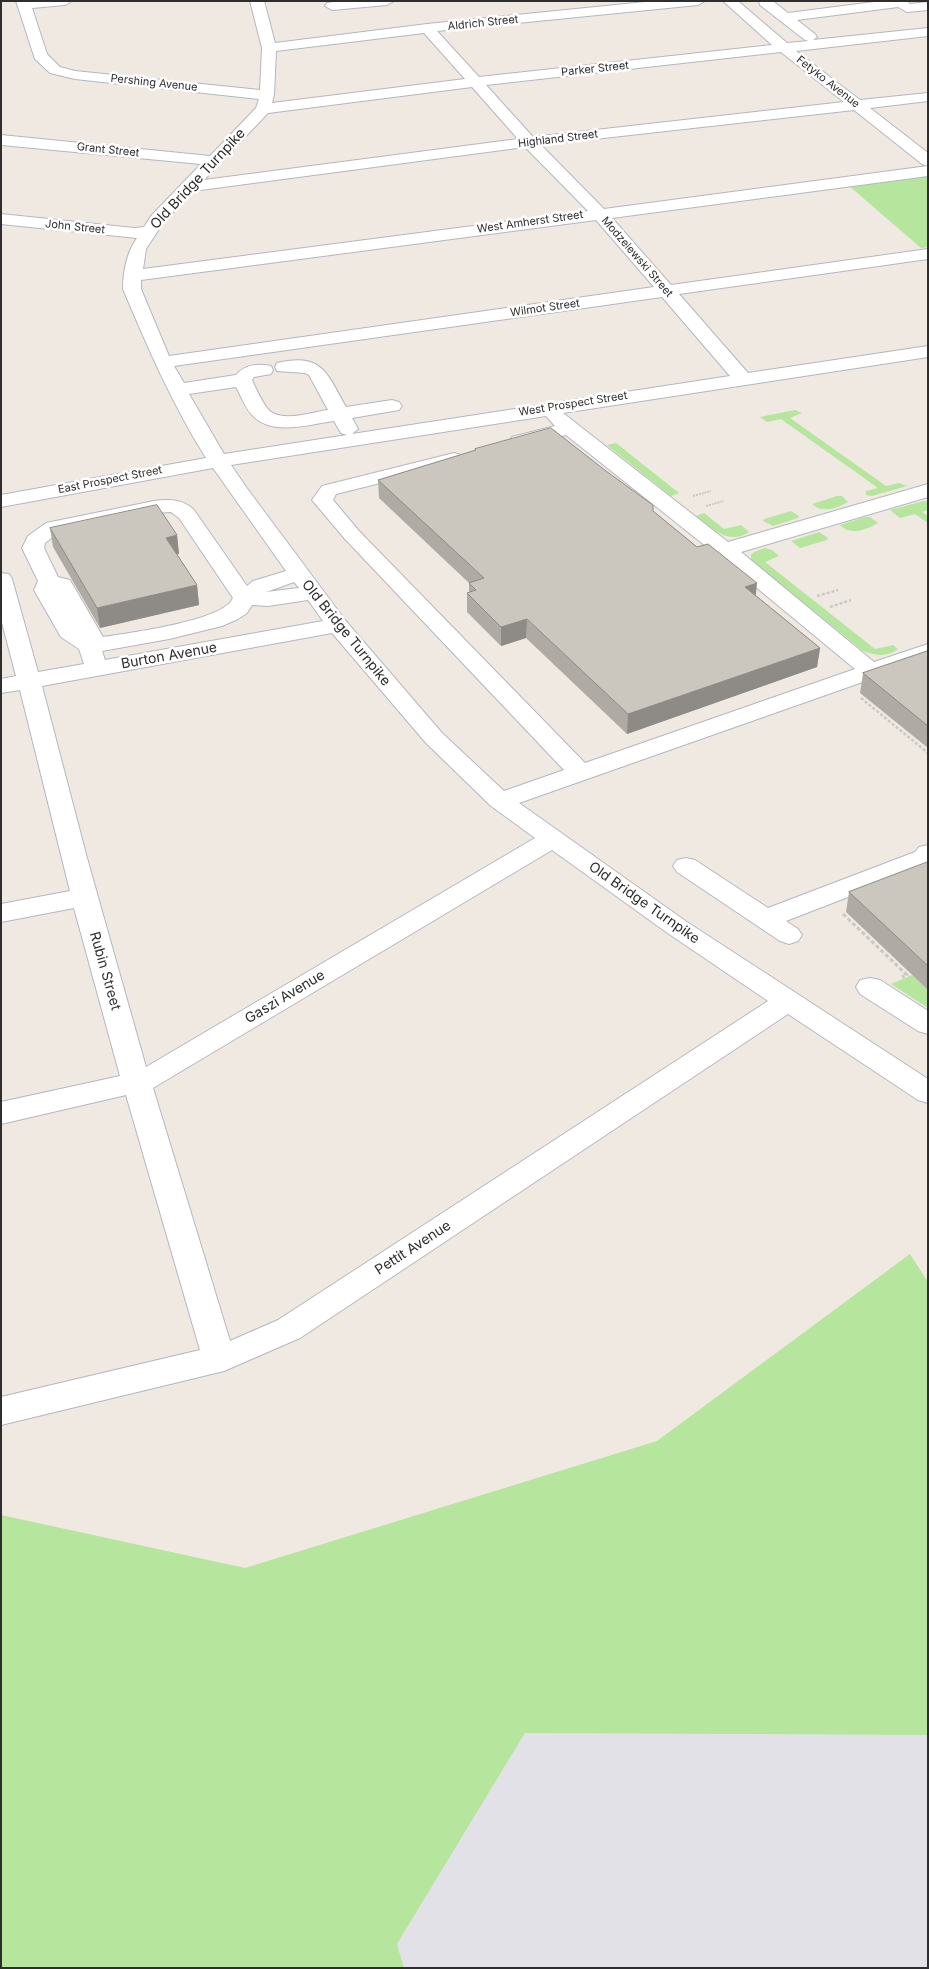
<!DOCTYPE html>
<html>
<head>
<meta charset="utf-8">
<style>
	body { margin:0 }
	#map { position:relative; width:929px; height:1969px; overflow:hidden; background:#efe9e1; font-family:Inter,sans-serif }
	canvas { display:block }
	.frame { position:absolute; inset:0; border:2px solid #2e2e2e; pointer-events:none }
</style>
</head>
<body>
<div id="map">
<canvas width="929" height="1969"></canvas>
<div class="frame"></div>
</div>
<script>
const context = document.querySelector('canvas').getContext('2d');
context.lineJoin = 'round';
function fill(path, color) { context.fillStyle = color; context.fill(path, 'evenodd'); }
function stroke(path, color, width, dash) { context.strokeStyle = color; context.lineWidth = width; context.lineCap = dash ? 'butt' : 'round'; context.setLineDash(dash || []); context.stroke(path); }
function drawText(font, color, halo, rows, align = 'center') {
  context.font = font + ' Inter,sans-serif'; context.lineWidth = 5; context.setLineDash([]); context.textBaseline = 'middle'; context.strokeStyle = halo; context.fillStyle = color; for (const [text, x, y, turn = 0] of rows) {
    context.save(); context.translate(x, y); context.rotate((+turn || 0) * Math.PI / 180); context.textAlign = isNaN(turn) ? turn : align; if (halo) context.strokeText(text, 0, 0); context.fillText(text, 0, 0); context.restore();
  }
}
fill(new Path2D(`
	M 525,1733 L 928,1735 L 928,1968 L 404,1968 L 397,1944 Z`), '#e3e1e8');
fill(new Path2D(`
	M 928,175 L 928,247 L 921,248 L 848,185 Z
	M 795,410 L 802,413 L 790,418 L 886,486 L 899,483 L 907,486 L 872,496 L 866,495 L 866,491 L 878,488 L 781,419 L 767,422 L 760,417 Z
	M 616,443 L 679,493 L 671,496 L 607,445 Z
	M 837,496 L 842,496 L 848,502 C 838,508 822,514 812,504 Z
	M 924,501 L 928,501 L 928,510 L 922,512 L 928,516 L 928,523 L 915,514 L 900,518 L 890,510 Z
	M 791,511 L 799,516 L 798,518 L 773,526 L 763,521 L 764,519 Z
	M 704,513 L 724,529 L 741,525 L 749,532 C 728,546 712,528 696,516 Z
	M 865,517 L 870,517 L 878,523 C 866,530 851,536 840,525 Z
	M 819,532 L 828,538 L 827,540 L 800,548 L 791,541 Z
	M 765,548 L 772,550 L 779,556 L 765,562 L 875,649 L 893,645 L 898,649 C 888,657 875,656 863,651 L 751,560 L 751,555 L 754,552 Z
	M 912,975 L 928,990 L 928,1008 L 891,984 Z
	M 910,1254 L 928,1282 L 928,1735 L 525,1733 L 397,1944 L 404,1968 L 1,1968 L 1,1515 L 245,1568 L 657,1441 Z`), '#b6e59e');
const minor = new Path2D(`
	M 16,1 L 72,1 L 65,5 L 32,8 L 47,54 L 60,67 L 75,71 L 260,90 L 262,48 L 250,1 L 264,1 L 275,43 L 427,24 L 655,1 L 705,1 L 698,5 L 437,31 L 479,77 L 772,45 L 723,1 L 738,1 L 787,43 L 809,41 L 805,40 L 760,5 L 759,1 L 773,1 L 788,13 L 882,1 L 907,1 L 910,4 L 928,2 L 928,10 L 907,12 L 898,7 L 797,20 L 815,34 L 817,37 L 813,40 L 928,28 L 928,36 L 796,51 L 860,100 L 928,93 L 928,101 L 870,108 L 928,153 L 928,166 L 922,164 L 854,110 L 541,145 L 604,209 L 928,166 L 928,176 L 612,218 L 671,285 L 928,249 L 928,259 L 679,294 L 748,373 L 928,346 L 928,357 L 563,413 L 728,542 L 928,484 L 928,497 L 741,552 L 874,662 L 928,644 L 928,659 L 519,803 L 687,922 L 928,1079 L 928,1103 L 918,1100 L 788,1014 L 300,1338 L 224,1371 L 1,1425 L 1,1397 L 200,1350 L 126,1095 L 1,1124 L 1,1102 L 120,1076 L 74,908 L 1,922 L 1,904 L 70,891 L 20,690 L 1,693 L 1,679 L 16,676 L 1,619 L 1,573 L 9,574 L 12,579 L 38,672 L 84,664 L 79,649 L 61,637 L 34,590 L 38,581 L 22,548 L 28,536 L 46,523 L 154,501 C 169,499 183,499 194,510 L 247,586 L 253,581 L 286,571 L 213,468 L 1,507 L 1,495 L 206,458 C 172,404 148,348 123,289 C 123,271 127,252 137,238 L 1,224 L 1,214 L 134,228 L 144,227 L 151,216 L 201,164 L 1,145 L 1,135 L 210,156 L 256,108 L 259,99 L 75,79 L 50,73 L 35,59 ZM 424,33 L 465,79 L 272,103 L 274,95 L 276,51 ZM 781,52 L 844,102 L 533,137 L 486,85 ZM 472,87 L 518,139 L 204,180 L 268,113 ZM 525,147 L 588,211 L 143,269 L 146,249 L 163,223 L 193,191 ZM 596,220 L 654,287 L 169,356 L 141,289 L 141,280 ZM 662,297 L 730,376 L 352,434 L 358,429 L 352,418 L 399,410 L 402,406 L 399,402 L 392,400 L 346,407 C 327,374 323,352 277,363 L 275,367 L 277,371 L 305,373 L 309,375 L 328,410 C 312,412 279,424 267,408 C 261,400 256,389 252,380 L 254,377 L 271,374 L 273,370 L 271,366 C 258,363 244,365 236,375 L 184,383 L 174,366 ZM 236,387 C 241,396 246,410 254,417 C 274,436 310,424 334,421 L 341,433 L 347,435 L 224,454 L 189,394 ZM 546,416 L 555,426 L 512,437 L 509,441 L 512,445 L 519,447 L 566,435 L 717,555 L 855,669 L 585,763 L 359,531 L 333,500 L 336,494 L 461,463 L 464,459 L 461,455 L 454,453 L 322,486 L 312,500 L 345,539 L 564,770 L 504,791 L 442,733 L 345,620 L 246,487 L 231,465 ZM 171,512 L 179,518 L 233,598 C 224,621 128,633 103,637 L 70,580 L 58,577 L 44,548 L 45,543 L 60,532 L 154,513 ZM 294,582 L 299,588 L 266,592 L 269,591 ZM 308,600 L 323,621 L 105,660 L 102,651 L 169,639 L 222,626 L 238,619 L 247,613 L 252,605 L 268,606 ZM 332,633 L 426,743 L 491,806 L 535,838 L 146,1067 L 87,858 L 42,686 ZM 552,850 L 669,934 L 768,1001 L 278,1320 L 230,1341 L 153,1088 Z
	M 340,1 L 394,1 L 387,5 L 332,10 L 325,6 L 327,3 Z
	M 928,845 L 928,866 L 786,921 L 798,929 L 802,935 L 798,941 L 789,944 L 780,941 L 677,872 L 673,866 L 677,860 L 686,858 L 695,860 L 768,908 L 915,852 L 919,847 Z
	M 870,978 L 880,980 L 928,1011 L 928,1034 L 918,1031 L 860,994 L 856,987 L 860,980 Z`);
stroke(minor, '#b4b7c1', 2);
stroke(new Path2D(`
	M 693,496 L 711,491
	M 706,506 L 724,501`), '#c9c9c9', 2, [2, 1]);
stroke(new Path2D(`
	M 817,596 L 838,590
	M 830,607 L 851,600
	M 861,698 L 928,753`), '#c9c9c9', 2.5, [3, 2]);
stroke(new Path2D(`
	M 843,914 L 907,975 L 902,977`), '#c9c9c9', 3, [4, 2.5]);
fill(minor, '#fff');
fill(new Path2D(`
	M 475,449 L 653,511 L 820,648 L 817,667 L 627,734 L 526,638 L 501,646 L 467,612 L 467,593 L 469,592 L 469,583 L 379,498 L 378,480 L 475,451 Z
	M 50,528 L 177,535 L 179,554 L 177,554 L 197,585 L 199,605 L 100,628 L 53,547 Z
	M 928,651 L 928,748 L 860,693 L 863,673 Z
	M 928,862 L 928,990 L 846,912 L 849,892 Z`), '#afaba4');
fill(new Path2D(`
	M 177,535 L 179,554 L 168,556 L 166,538 Z
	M 757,583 L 755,602 L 745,587 Z
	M 197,585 L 199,605 L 100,628 L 97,608 Z
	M 527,619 L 526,638 L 501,646 L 501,627 Z
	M 820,648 L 817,667 L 627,734 L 628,714 Z`), '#8e8b86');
const building = new Path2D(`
	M 551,428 L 606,471 L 653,505 L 653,511 L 697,547 L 708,544 L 757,583 L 745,587 L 820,648 L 628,714 L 527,619 L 501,627 L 467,593 L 476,590 L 469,583 L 484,578 L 378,480 L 476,450 L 475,449 Z
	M 157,505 L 177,535 L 166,538 L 197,585 L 97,608 L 50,528 Z
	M 928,651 L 928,726 L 863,673 Z
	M 928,862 L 928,966 L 849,892 Z`);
fill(building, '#cbc7bf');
stroke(building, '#8e8b86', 1);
drawText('11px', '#2e2e2e', '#fff', [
	["Aldrich Street",483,23,-6],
	["Parker Street",595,69,-6],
	["Fetyko Avenue",828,82,38],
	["Pershing Avenue",154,83,6],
	["Highland Street",558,139,-7],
	["Grant Street",108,150,6],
	["West Amherst Street",530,222,-8],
	["John Street",75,227,6],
	["Modzelewski Street",637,257,49],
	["Wilmot Street",545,308,-8],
	["West Prospect Street",573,404,-9],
	["East Prospect Street",110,480,-11]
]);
drawText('14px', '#2e2e2e', '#fff', [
	["Old Bridge Turnpike",198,179,-47],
	["Old Bridge Turnpike",346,633,51],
	["Burton Avenue",169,656,-10],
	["Old Bridge Turnpike",644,903,35],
	["Rubin Street",105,971,74],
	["Gaszi Avenue",285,997,-31],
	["Pettit Avenue",413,1248,-33]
]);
</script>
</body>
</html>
